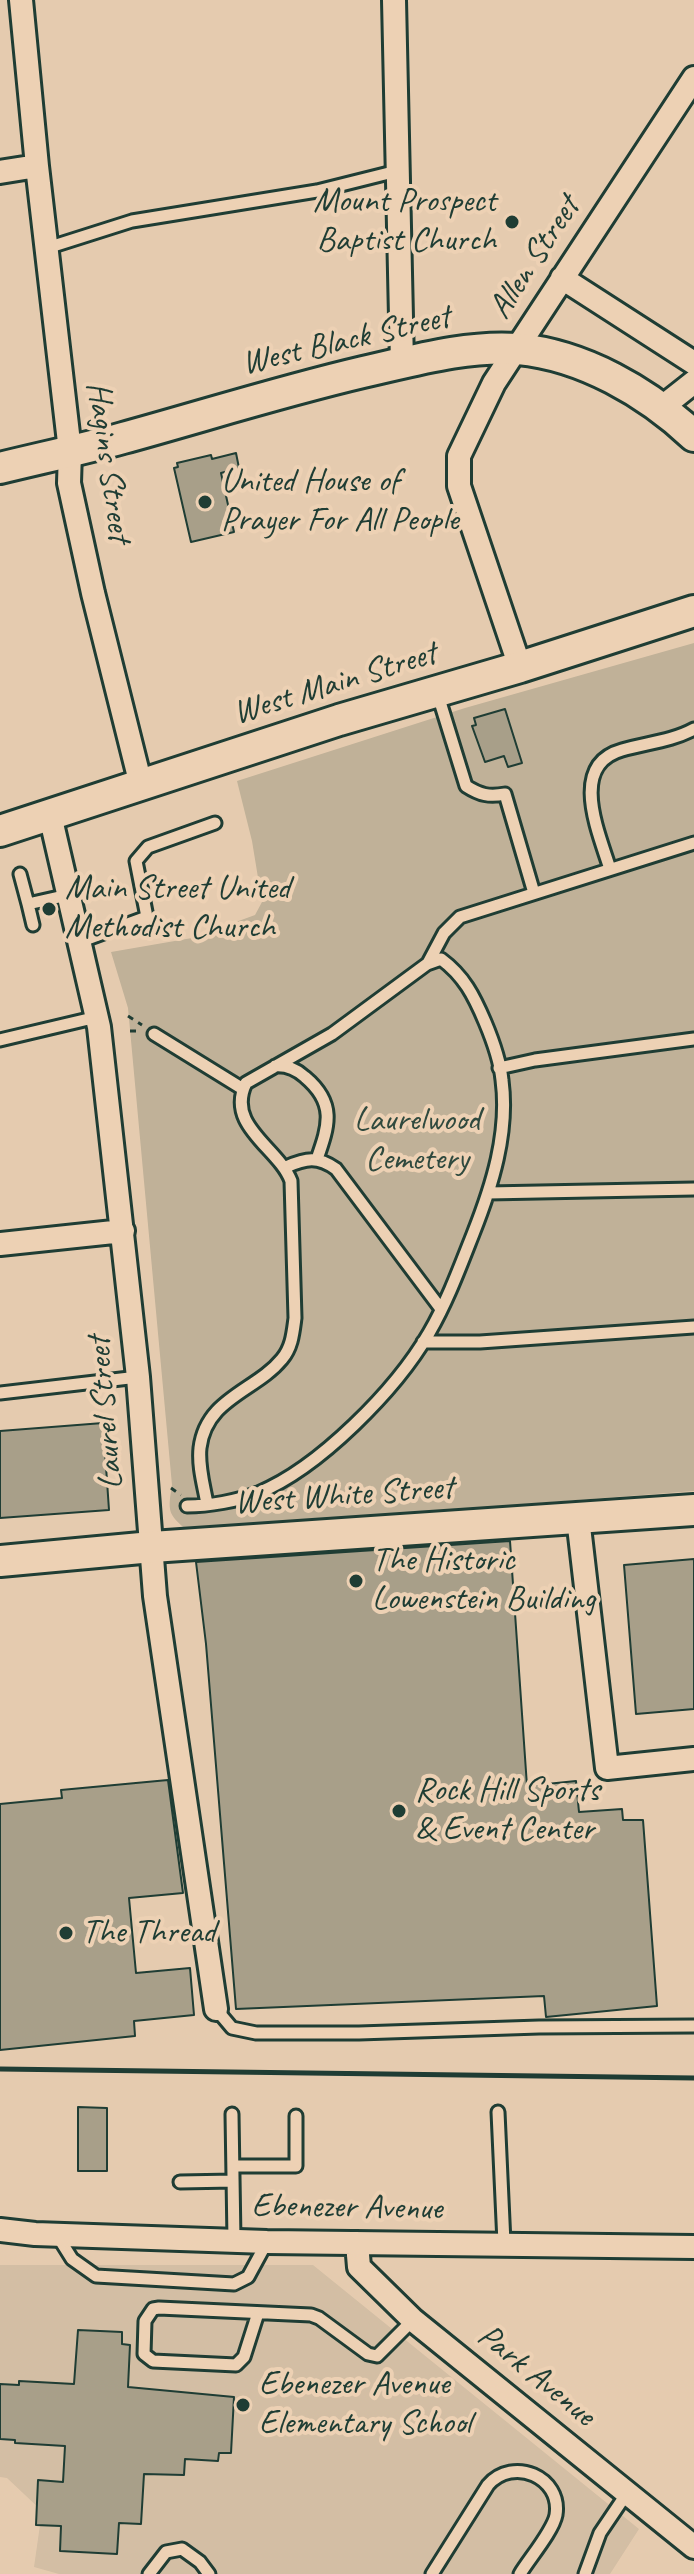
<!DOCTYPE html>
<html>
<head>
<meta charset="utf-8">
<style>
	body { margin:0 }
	canvas { display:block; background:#e5cbaf }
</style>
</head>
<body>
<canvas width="694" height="2574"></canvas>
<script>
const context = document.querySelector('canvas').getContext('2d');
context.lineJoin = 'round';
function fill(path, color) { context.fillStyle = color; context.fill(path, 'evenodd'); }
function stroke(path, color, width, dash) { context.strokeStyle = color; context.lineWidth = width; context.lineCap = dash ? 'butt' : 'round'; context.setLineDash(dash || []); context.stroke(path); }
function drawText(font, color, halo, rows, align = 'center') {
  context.font = font + ' Caveat,sans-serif'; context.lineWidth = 8; context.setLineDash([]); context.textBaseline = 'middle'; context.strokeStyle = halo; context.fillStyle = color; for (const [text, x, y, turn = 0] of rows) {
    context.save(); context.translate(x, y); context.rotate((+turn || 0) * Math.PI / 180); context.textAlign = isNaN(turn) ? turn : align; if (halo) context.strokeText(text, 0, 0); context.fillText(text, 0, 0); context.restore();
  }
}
fill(new Path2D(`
	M 0,2265 L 313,2265 L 639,2529 L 610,2574 L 59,2574 L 34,2567 L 42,2511 L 7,2478 L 0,2477 Z`), '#d3bea4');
fill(new Path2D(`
	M 694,643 L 694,1491 L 187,1530 C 167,1514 168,1510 172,1485 L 128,1008 L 111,952 L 192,938 L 255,915 L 262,902 L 252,841 L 237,781 L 465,708 Z`), '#c0b198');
const building = new Path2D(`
	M 236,453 L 239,468 L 221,473 L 234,532 L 191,542 L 174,468 L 178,467 L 177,463 L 211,455 L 212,459 Z
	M 505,709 L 522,763 L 508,767 L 504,756 L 485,762 L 472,726 L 476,725 L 474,718 Z
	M 103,1423 L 109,1510 L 0,1518 L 0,1431 Z
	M 510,1541 L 527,1786 L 576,1781 L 579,1812 L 622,1809 L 623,1820 L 643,1820 L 657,2006 L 546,2017 L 544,1996 L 236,2009 L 206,1644 L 196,1562 Z
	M 694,1559 L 694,1709 L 636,1714 L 624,1565 Z
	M 168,1780 L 183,1893 L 129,1898 L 136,1973 L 190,1968 L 194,2015 L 134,2021 L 135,2036 L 0,2050 L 0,1804 L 62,1798 L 61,1790 Z
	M 78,2107 L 107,2108 L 107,2171 L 78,2171 Z
	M 78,2330 L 122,2332 L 122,2344 L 130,2345 L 128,2387 L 234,2397 L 231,2453 L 219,2453 L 218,2461 L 185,2459 L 184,2475 L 144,2474 L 141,2524 L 119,2523 L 117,2554 L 60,2551 L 61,2526 L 36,2525 L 38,2480 L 63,2482 L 65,2446 L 15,2443 L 15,2440 L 0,2439 L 0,2384 L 19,2385 L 19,2381 L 74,2384 Z`);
fill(building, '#a89f89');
stroke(building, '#1f3d34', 2);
const lane = new Path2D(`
	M 47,248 L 132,221 L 317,191 L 397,171
	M 437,692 L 466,786 C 480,795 489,797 505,794 L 534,893
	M 610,869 C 599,833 568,765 622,750 C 646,743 672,741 694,729
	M 20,874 L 28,904
	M 33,925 L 28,904 L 68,895
	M 79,942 L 147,917 L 136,861 L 148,847 L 215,823
	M 428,963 L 444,933 L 460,917 L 694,843
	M 154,1034 L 243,1089
	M 0,1040 L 97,1017
	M 275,1066 C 287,1065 296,1069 305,1077 C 336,1103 329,1125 317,1159
	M 499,1068 L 535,1060 L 694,1039
	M 286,1167 C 306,1158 318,1156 336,1169 L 441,1309
	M 488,1193 L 694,1189
	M 423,1342 L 480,1342 L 694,1327
	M 0,1393 L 138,1377
	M 187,1506 C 209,1506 237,1501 258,1493 C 319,1468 396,1390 429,1333 C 447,1302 460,1267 473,1234 C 492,1186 509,1133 502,1080 C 500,1060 493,1041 485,1022 C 474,996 464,976 441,959 L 427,964 L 332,1034 L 246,1083 C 225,1126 279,1148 291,1181 L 295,1318 C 293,1333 292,1347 282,1359 C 256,1391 206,1398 200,1448 C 198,1467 204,1486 207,1504
	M 216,2009 L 232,2028 L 256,2033 L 359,2033 L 539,2027 L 694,2026
	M 498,2112 L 504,2243
	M 232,2114 L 234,2240
	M 233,2166 L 296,2166 L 296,2116
	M 180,2182 L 233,2181
	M 57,2235 L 72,2259 L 96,2276 L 234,2284 L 248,2277 L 267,2242
	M 258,2313 L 244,2357 L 236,2365 L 153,2361 L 144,2354 L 145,2321 L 153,2309 L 159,2308 L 311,2315 L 319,2318 L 368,2354 L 377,2356 L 413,2320
	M 149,2574 L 166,2552 L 182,2549 L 200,2562 L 209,2574
	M 432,2574 L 488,2485 C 513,2456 562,2477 556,2515 C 553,2531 529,2559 520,2574
	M 585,2574 L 600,2533 L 627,2493`);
const street = new Path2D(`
	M 21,0 L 37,166 L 70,451 L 69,483 L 93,593 L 141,785
	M 394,0 L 402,363
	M 0,172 L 37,166
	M 562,278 L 694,363
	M 661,408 L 694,382
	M 520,667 L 459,486 L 459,456 L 494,383 L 694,78
	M 50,815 L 99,1027 L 138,1377 L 155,1596 L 216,2009
	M 0,1244 L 123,1231
	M 578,1518 L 607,1768 L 694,1759
	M 0,2230 L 35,2234 L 267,2242 L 694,2247
	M 357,2243 L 359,2267 L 413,2320 L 694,2547`);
const secondary = new Path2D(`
	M 0,468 C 41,458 83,449 123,438 C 203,416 282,391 363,372 C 412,361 467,345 518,349 C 583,355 647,392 694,436
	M 0,831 L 339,720 L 520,667 L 694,611
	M 0,1561 L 152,1547 L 694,1510`);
stroke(lane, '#1f3d34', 17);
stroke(street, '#1f3d34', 28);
stroke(secondary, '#1f3d34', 36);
stroke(new Path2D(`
	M 128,1016 L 142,1025
	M 130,1031 L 138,1031
	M 171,1488 L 181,1495`), '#1f3d34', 3, [6, 6]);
stroke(lane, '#edd1b4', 11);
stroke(street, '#edd1b4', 22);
stroke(secondary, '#edd1b4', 30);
stroke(new Path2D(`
	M 0,2069 L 694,2078`), '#1f3d34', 5);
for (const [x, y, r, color] of [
	[512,222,8,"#1f3d34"],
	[205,502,8,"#1f3d34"],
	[49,909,8,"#1f3d34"],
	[356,1581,8,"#1f3d34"],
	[399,1811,8,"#1f3d34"],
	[66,1933,8,"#1f3d34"],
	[243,2405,8,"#1f3d34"]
]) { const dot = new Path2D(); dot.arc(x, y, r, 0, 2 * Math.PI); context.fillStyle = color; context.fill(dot); stroke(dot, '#edd1b4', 3); }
drawText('34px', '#1f3d34', '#edd1b4', [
	["Mount Prospect",496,202,"right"],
	["Baptist Church",496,241,"right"],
	["United House of",221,482],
	["Prayer For All People",221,521],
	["Main Street United",65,889],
	["Methodist Church",65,928],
	["The Historic",372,1561],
	["Lowenstein Building",372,1600],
	["Rock Hill Sports",415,1791],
	["& Event Center",415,1830],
	["The Thread",82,1933],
	["Ebenezer Avenue",259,2385],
	["Elementary School",259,2424]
], 'left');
drawText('34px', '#1f3d34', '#edd1b4', [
	["Allen Street",535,258,-57],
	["West Black Street",346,341,-13],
	["Hagins Street",108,462,82],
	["West Main Street",335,684,-17],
	["Laurel Street",106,1413,-95],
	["West White Street",344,1496,-4],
	["Ebenezer Avenue",347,2208,1],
	["Park Avenue",536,2376,39]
]);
drawText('34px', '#2f493e', '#edd1b4', [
	["Laurelwood",417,1121],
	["Cemetery",417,1160]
]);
</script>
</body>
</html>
